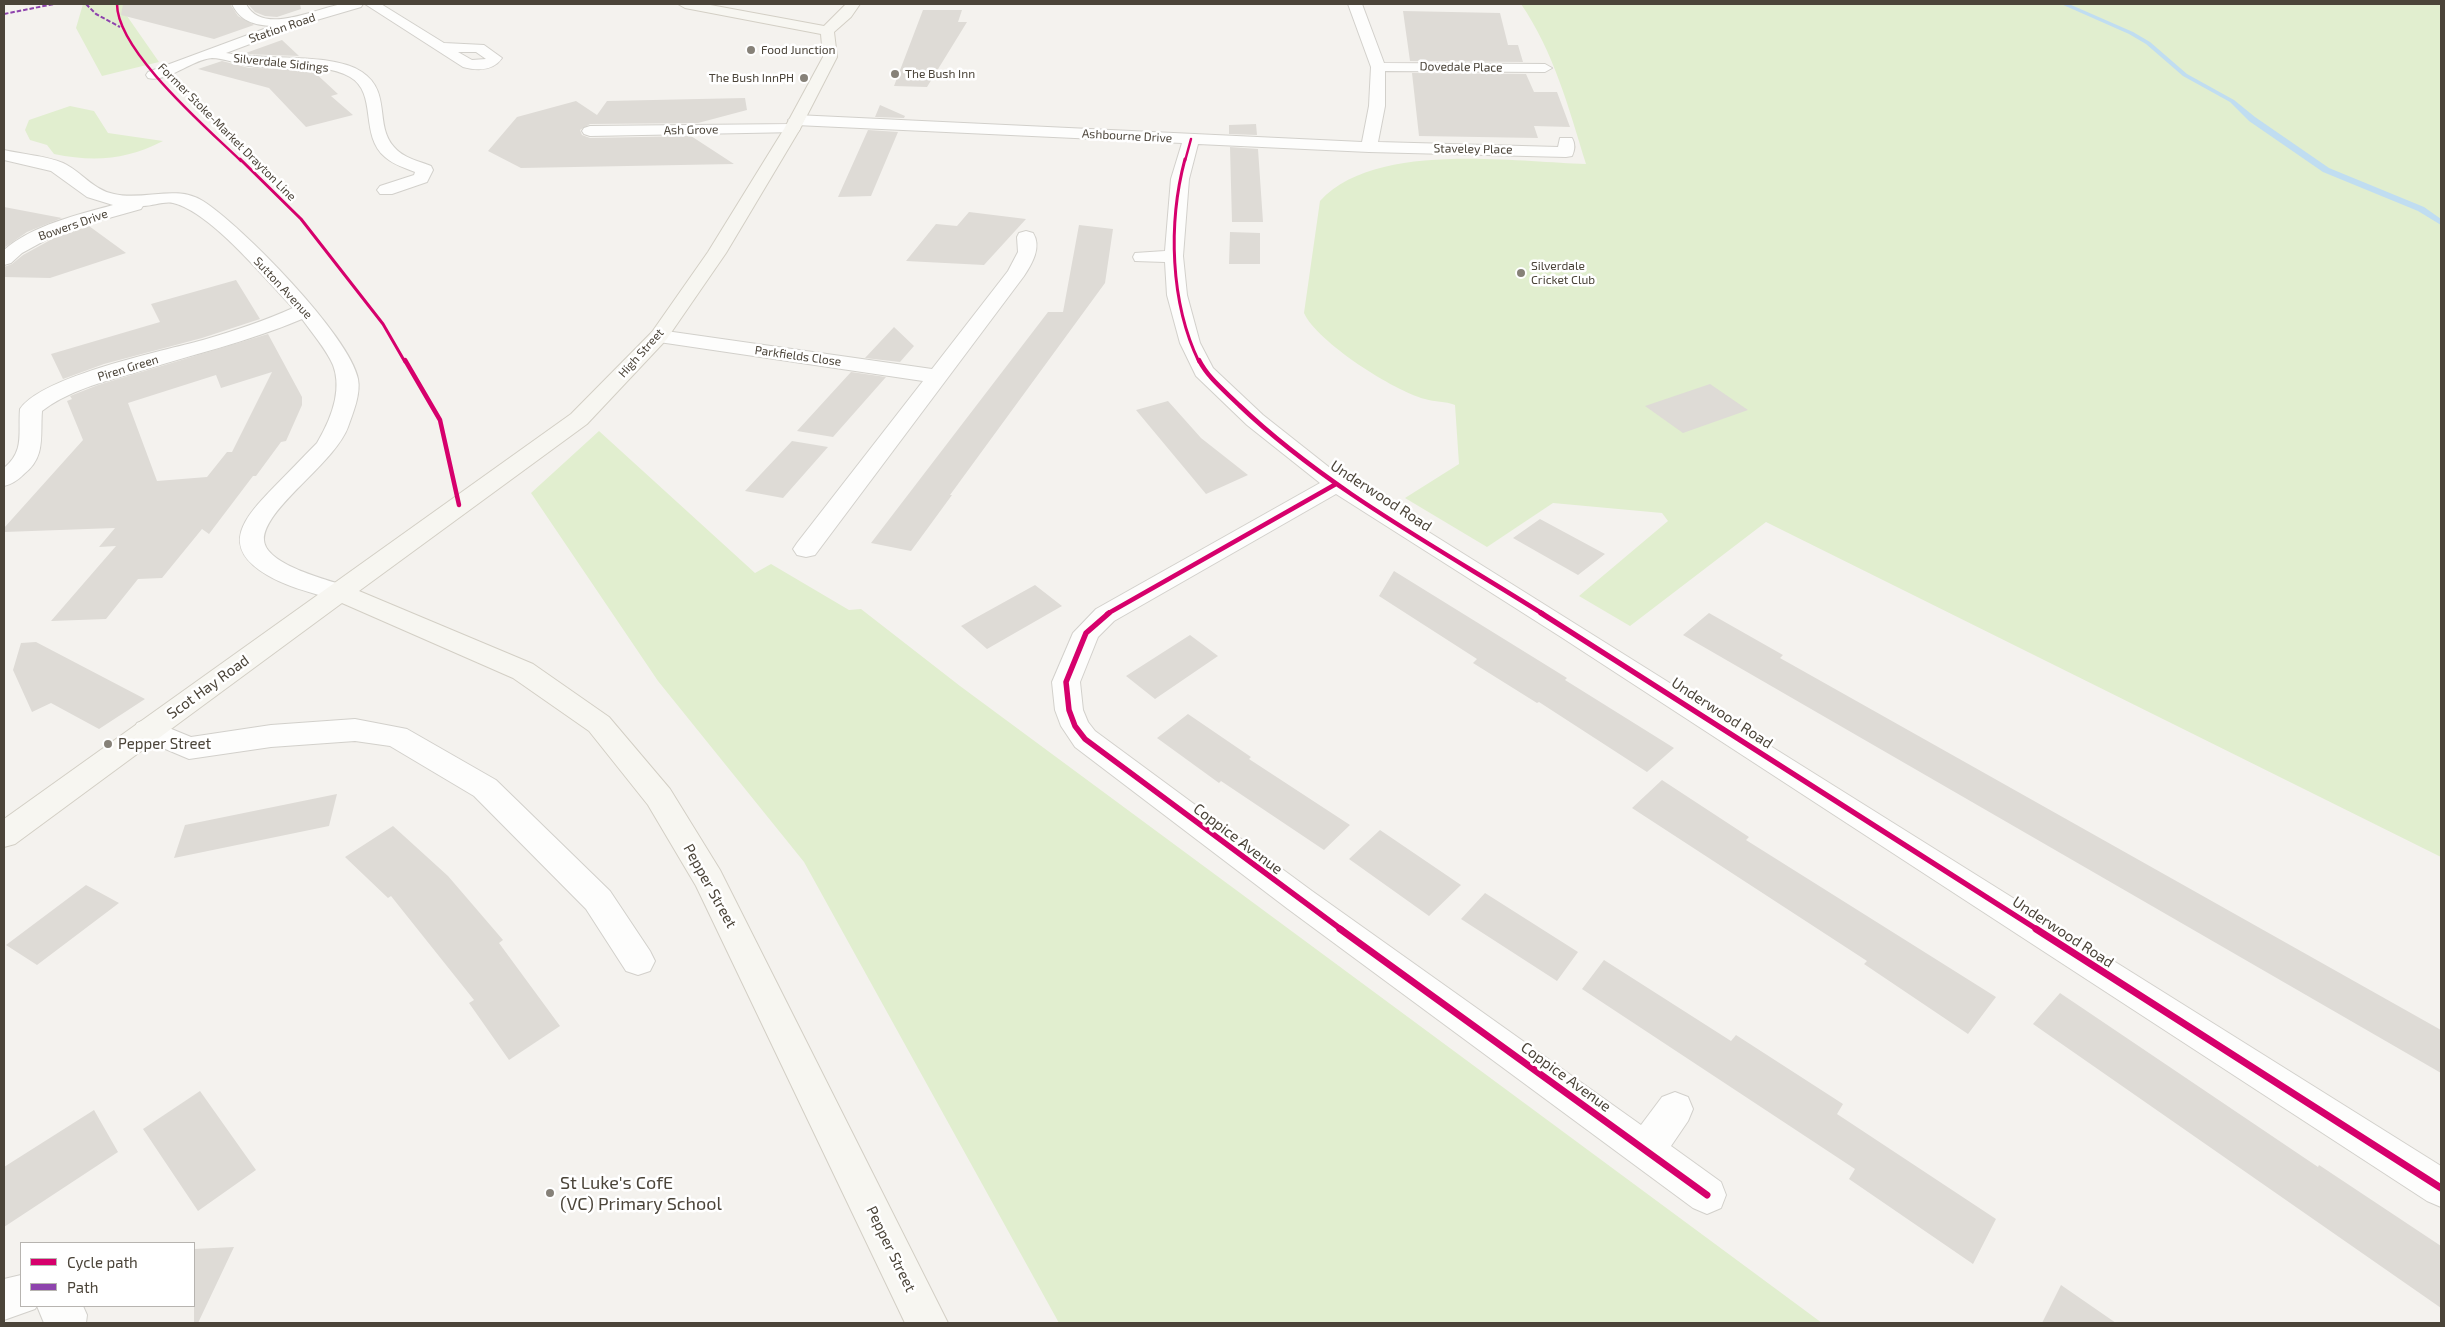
<!DOCTYPE html>
<html>
<head>
<meta charset="utf-8">
<style>
	body { margin:0 }
	#map { position:relative; width:2445px; height:1327px; overflow:hidden; background:#f4f2ee; font-family:"Exo 2",sans-serif }
	canvas { display:block }
	.frame { position:absolute; inset:0; border:5px solid #4b4439; pointer-events:none }
	.legend { position:absolute; left:20px; top:1242px; width:175px; height:65px; box-sizing:border-box; background:#fff; border:1px solid #b7b4b0; margin:0; padding:6px 9px; list-style:none; font-size:15px; color:#4b4439 }
	.legend li { display:flex; align-items:center; gap:10px; height:25px }
	.legend b { width:25px; border:1px solid #b7b4b0 }
</style>
</head>
<body>
<div id="map">
<canvas width="2445" height="1327"></canvas>
<div class="frame"></div>
<ul class="legend">
<li><b style="height:6px;background:#d6006c"></b>Cycle path</li>
<li><b style="height:6px;background:#8e44ad"></b>Path</li>
</ul>
</div>
<script>
const context = document.querySelector('canvas').getContext('2d');
context.lineJoin = 'round';
function fill(path, color) { context.fillStyle = color; context.fill(path, 'evenodd'); }
function stroke(path, color, width, dash) { context.strokeStyle = color; context.lineWidth = width; context.lineCap = dash ? 'butt' : 'round'; context.setLineDash(dash || []); context.stroke(path); }
function drawText(font, color, halo, rows, align = 'center') {
  context.font = font + ' "Exo 2",sans-serif'; context.lineWidth = 5; context.setLineDash([]); context.textBaseline = 'middle'; context.strokeStyle = halo; context.fillStyle = color; for (const [text, x, y, turn = 0] of rows) {
    context.save(); context.translate(x, y); context.rotate((+turn || 0) * Math.PI / 180); context.textAlign = isNaN(turn) ? turn : align; if (halo) context.strokeText(text, 0, 0); context.fillText(text, 0, 0); context.restore();
  }
}
fill(new Path2D(`
	M 83,4 L 133,4 L 127,16 L 159,62 L 102,76 L 76,28 Z
	M 1521,4 L 2441,4 L 2441,857 L 1766,522 L 1630,626 L 1579,596 L 1668,521 L 1662,513 L 1553,503 L 1487,547 L 1405,498 L 1459,464 L 1455,405 C 1445,401 1435,402 1425,399 C 1394,391 1317,342 1304,313 L 1320,201 C 1375,141 1512,162 1586,164 C 1569,109 1554,52 1521,4 Z
	M 70,106 L 94,111 L 108,133 L 163,141 C 126,160 94,162 54,154 L 47,145 L 30,140 L 25,130 L 29,120 Z
	M 599,431 L 755,573 L 771,564 L 849,610 L 861,609 L 960,686 L 1822,1323 L 1059,1323 L 804,862 L 658,681 L 531,493 Z`), '#e1eecf');
fill(new Path2D(`
	M 2061,4 L 2069,4 L 2133,32 L 2150,42 L 2187,74 L 2234,100 L 2255,117 L 2329,168 L 2424,207 L 2441,219 L 2441,225 L 2418,211 L 2323,172 L 2249,121 L 2230,102 L 2183,76 L 2146,44 L 2129,34 Z`), '#c0ddf1');
fill(new Path2D(`
	M 123,4 L 230,4 L 238,16 L 254,25 L 214,39 L 121,15 Z
	M 248,4 L 300,4 L 301,9 L 277,17 L 265,16 L 255,12 Z
	M 923,10 L 962,10 L 958,22 L 967,22 L 927,87 L 894,86 Z
	M 1403,11 L 1500,13 L 1508,45 L 1518,45 L 1523,62 L 1410,61 Z
	M 282,40 L 299,56 L 243,54 Z
	M 222,61 L 249,68 L 311,69 L 338,94 L 331,96 L 353,115 L 306,127 L 269,88 L 198,69 Z
	M 1412,73 L 1526,74 L 1534,92 L 1557,92 L 1570,127 L 1534,126 L 1538,138 L 1419,136 Z
	M 745,98 L 747,110 L 698,123 L 590,124 L 580,130 L 582,135 L 590,138 L 691,136 L 734,164 L 521,168 L 488,151 L 517,117 L 576,101 L 597,115 L 607,101 Z
	M 880,105 L 905,116 L 904,118 L 875,117 Z
	M 1256,124 L 1257,135 L 1229,134 L 1229,125 Z
	M 868,130 L 898,132 L 871,196 L 838,197 Z
	M 1230,147 L 1258,149 L 1263,222 L 1232,222 Z
	M 4,207 L 62,218 L 27,232 L 4,248 Z
	M 969,212 L 1026,219 L 984,265 L 906,261 L 936,224 L 957,226 Z
	M 1079,225 L 1113,229 L 1105,283 L 950,495 L 952,495 L 911,551 L 871,543 L 1048,312 L 1063,312 Z
	M 89,226 L 126,253 L 50,278 L 4,277 L 4,267 L 12,264 L 23,255 L 54,238 Z
	M 1230,232 L 1260,233 L 1260,264 L 1229,264 Z
	M 236,280 L 260,319 L 202,338 L 104,364 L 63,379 L 51,354 L 160,322 L 151,304 Z
	M 894,327 L 914,346 L 900,362 L 865,358 Z
	M 268,334 L 302,397 L 302,405 L 286,441 L 281,442 L 256,476 L 253,476 L 209,534 L 202,529 L 162,578 L 138,579 L 106,619 L 51,621 L 116,546 L 99,547 L 115,528 L 4,532 L 4,528 L 83,440 L 67,401 L 72,399 L 70,396 L 98,385 ZM 272,372 L 232,452 L 227,452 L 207,477 L 157,481 L 128,403 L 216,375 L 221,388 Z
	M 851,372 L 886,377 L 833,437 L 797,431 Z
	M 1710,384 L 1748,410 L 1683,433 L 1645,406 Z
	M 1168,401 L 1201,438 L 1248,475 L 1206,494 L 1136,410 Z
	M 792,441 L 828,447 L 783,498 L 745,491 Z
	M 1540,519 L 1605,554 L 1578,575 L 1513,538 Z
	M 1394,571 L 1567,678 L 1565,680 L 1674,748 L 1647,772 L 1539,702 L 1537,703 L 1473,663 L 1477,659 L 1379,596 Z
	M 1035,585 L 1062,606 L 987,649 L 961,626 Z
	M 1709,613 L 1783,655 L 1780,658 L 2441,1030 L 2441,1073 L 1683,635 Z
	M 1190,635 L 1218,656 L 1155,699 L 1126,676 Z
	M 36,642 L 145,699 L 99,729 L 51,703 L 32,712 L 13,670 L 21,643 Z
	M 1188,714 L 1251,757 L 1249,759 L 1350,825 L 1324,850 L 1221,781 L 1219,783 L 1157,738 Z
	M 1662,780 L 1749,837 L 1746,840 L 1996,997 L 1968,1034 L 1864,964 L 1867,961 L 1632,808 Z
	M 337,794 L 329,826 L 174,858 L 185,825 Z
	M 393,826 L 448,876 L 503,940 L 499,943 L 560,1026 L 509,1060 L 469,1003 L 474,1000 L 391,896 L 388,898 L 345,857 Z
	M 1380,830 L 1461,885 L 1429,916 L 1349,859 Z
	M 86,885 L 119,903 L 37,965 L 6,945 Z
	M 1485,893 L 1578,952 L 1557,981 L 1461,919 Z
	M 1604,960 L 1731,1041 L 1736,1035 L 1843,1104 L 1837,1114 L 1996,1219 L 1973,1264 L 1849,1179 L 1855,1169 L 1582,989 Z
	M 2060,993 L 2318,1167 L 2319,1165 L 2441,1246 L 2441,1308 L 2033,1024 Z
	M 200,1091 L 256,1170 L 198,1211 L 143,1129 Z
	M 94,1110 L 118,1152 L 4,1227 L 4,1167 Z
	M 234,1247 L 198,1323 L 194,1323 L 194,1249 Z
	M 2061,1285 L 2116,1323 L 2042,1323 Z`), '#dedbd6');
const street = new Path2D(`
	M 232,4 L 246,4 C 263,37 318,7 343,4 C 349,3 356,4 363,4 L 361,7 L 303,24 L 226,53 C 263,61 333,52 362,72 C 392,92 374,125 394,147 C 403,158 419,161 431,166 L 433,170 L 427,182 L 392,194 L 380,194 L 377,190 L 380,186 L 414,175 L 415,172 C 405,168 394,165 385,157 C 359,135 378,93 350,77 C 324,62 279,69 249,66 C 238,64 223,58 212,58 C 193,59 167,83 148,78 L 146,75 L 148,72 L 272,26 C 254,25 240,21 232,4 Z
	M 365,4 L 381,4 L 444,43 L 484,45 L 502,58 C 493,71 478,71 463,67 ZM 458,52 L 476,52 L 486,59 L 472,60 Z
	M 1348,4 L 1362,4 L 1384,63 L 1545,64 L 1552,68 L 1545,72 L 1385,71 L 1385,106 L 1378,142 L 1558,147 L 1560,138 L 1572,138 C 1575,143 1575,150 1572,156 L 1566,157 L 1369,152 L 1198,144 L 1189,179 L 1183,256 L 1187,295 L 1200,343 L 1213,368 L 1263,415 L 1344,479 L 2441,1166 L 2441,1207 L 2427,1201 L 1561,637 L 1336,494 L 1114,621 L 1098,637 L 1080,682 L 1083,710 L 1088,722 L 1095,731 L 1312,891 L 1641,1125 L 1662,1097 L 1675,1092 L 1688,1097 L 1693,1109 L 1688,1121 L 1671,1146 L 1721,1182 L 1726,1195 L 1721,1208 L 1707,1214 L 1693,1208 L 1288,909 L 1075,747 L 1061,726 L 1055,710 L 1052,682 L 1073,633 L 1096,609 L 1320,483 L 1247,425 L 1196,376 L 1180,343 L 1167,295 L 1165,262 L 1135,261 L 1133,257 L 1135,253 L 1165,251 L 1171,179 L 1182,143 L 796,125 L 788,120 L 796,115 L 1362,142 L 1369,106 L 1371,67 Z
	M 792,124 L 798,126 L 800,129 L 798,132 L 590,136 L 584,134 L 582,131 L 584,128 L 590,126 Z
	M 4,150 C 21,154 47,156 63,163 C 82,172 93,190 114,194 C 144,201 176,184 203,201 C 241,225 350,336 358,379 C 361,394 353,413 348,427 C 335,463 263,509 264,540 C 265,565 331,581 350,587 L 354,593 L 350,599 L 341,602 L 332,599 C 310,592 287,587 267,575 C 218,546 245,517 274,487 C 288,473 302,458 317,443 C 330,421 343,391 333,365 C 326,349 312,333 302,319 C 248,342 190,355 134,373 C 102,382 68,391 42,411 C 40,436 46,457 24,474 C 18,480 12,484 4,486 L 4,468 C 25,451 18,433 20,409 C 42,376 163,351 203,340 C 234,331 264,321 293,308 C 265,279 211,212 173,203 C 164,201 153,206 143,206 L 141,209 L 91,223 L 53,236 L 22,253 L 11,263 L 4,265 L 4,250 C 33,225 77,215 113,205 L 87,197 L 51,171 L 4,160 Z
	M 1026,231 L 1033,233 C 1042,247 1032,264 1024,276 L 815,555 L 806,557 L 797,555 L 793,549 L 797,543 L 923,381 L 659,342 L 652,340 L 649,336 L 652,332 L 659,330 L 932,369 L 1008,271 L 1018,252 L 1017,237 L 1019,233 Z
	M 147,719 L 191,737 L 271,725 L 355,719 L 407,729 L 496,780 L 610,891 L 650,951 L 655,961 L 650,971 L 638,975 L 626,971 L 586,909 L 474,796 L 390,746 L 355,741 L 271,747 L 189,759 L 137,737 L 133,730 L 137,723 Z
	M 21,1275 L 21,1306 L 37,1306 L 35,1309 L 4,1320 L 4,1279 Z
	M 37,1306 L 83,1306 L 87,1315 L 86,1323 L 44,1323 Z`);
const secondary = new Path2D(`
	M 678,4 L 705,4 L 824,26 L 846,4 L 860,4 L 851,17 L 834,32 L 837,57 L 800,129 L 726,253 L 666,340 L 587,424 L 359,591 L 533,664 L 609,717 L 670,789 L 720,870 L 948,1323 L 905,1323 L 696,886 L 648,805 L 589,731 L 513,678 L 342,603 L 15,844 L 4,847 L 4,819 L 571,414 L 652,332 L 708,252 L 784,129 L 823,57 L 821,34 L 685,8 Z`);
stroke(street, '#d2d0cb', 2);
stroke(secondary, '#d3cfc5', 2);
fill(street, '#fdfdfc');
fill(secondary, '#f7f6f1');
stroke(new Path2D(`
	M 86,4 L 96,14 L 120,27
	M 4,14 L 54,4`), '#8e44ad', 2, [4.5, 2]);
stroke(new Path2D(`
	M 117,4 C 117,51 207,128 241,161
	M 1185,161 L 1191,139`), '#d6006c', 2.5);
stroke(new Path2D(`
	M 240,159 L 301,219 L 383,324 L 405,362
	M 1185,159 C 1168,223 1170,302 1199,362`), '#d6006c', 3);
stroke(new Path2D(`
	M 405,360 L 440,420 L 459,505
	M 1199,360 C 1208,378 1225,391 1239,405 C 1327,489 1440,549 1543,614
	M 1107,614 L 1336,484`), '#d6006c', 4.5);
stroke(new Path2D(`
	M 1109,613 L 1086,633 L 1066,682 L 1069,710 L 1075,726 L 1085,739 L 1342,930
	M 1541,613 L 2038,930`), '#d6006c', 5.5);
stroke(new Path2D(`
	M 1340,929 L 1707,1195
	M 2036,929 L 2441,1188`), '#d6006c', 7);
for (const [x, y, r, color] of [
	[751,50,5,"#868178"],
	[895,74,5,"#868178"],
	[804,78,5,"#868178"],
	[1521,273,5,"#868178"],
	[108,744,5,"#868178"],
	[550,1193,5,"#868178"]
]) { const dot = new Path2D(); dot.arc(x, y, r, 0, 2 * Math.PI); context.fillStyle = color; context.fill(dot); stroke(dot, '#fff', 2); }
drawText('12px', '#4b4439', '#fff', [
	["Station Road",282,28,-19],
	["Silverdale Sidings",281,63,6],
	["Dovedale Place",1461,67,1],
	["Ash Grove",691,130,-1],
	["Former Stoke-Market Drayton Line",227,132,45],
	["Ashbourne Drive",1127,136,3],
	["Staveley Place",1473,149,1],
	["Bowers Drive",73,225,-19],
	["Sutton Avenue",283,288,47],
	["High Street",641,353,-48],
	["Parkfields Close",798,356,8],
	["Piren Green",128,368,-17]
]);
drawText('12px', '#4b4439', '#fff', [
	["Food Junction",761,50],
	["The Bush Inn",905,74],
	["The Bush InnPH",794,78,"right"],
	["Silverdale",1531,266],
	["Cricket Club",1531,280]
], 'left');
drawText('15px', '#4b4439', '#fff', [
	["Underwood Road",1381,496,33],
	["Scot Hay Road",208,687,-36],
	["Underwood Road",1722,713,33],
	["Coppice Avenue",1238,839,37],
	["Pepper Street",710,886,61],
	["Underwood Road",2063,932,33],
	["Coppice Avenue",1566,1077,36],
	["Pepper Street",891,1249,64]
]);
drawText('15px', '#4b4439', '#fff', [
	["Pepper Street",118,744]
], 'left');
drawText('18px', '#4b4439', '#fff', [
	["St Luke's CofE",560,1183],
	["(VC) Primary School",560,1204]
], 'left');
</script>
</body>
</html>
